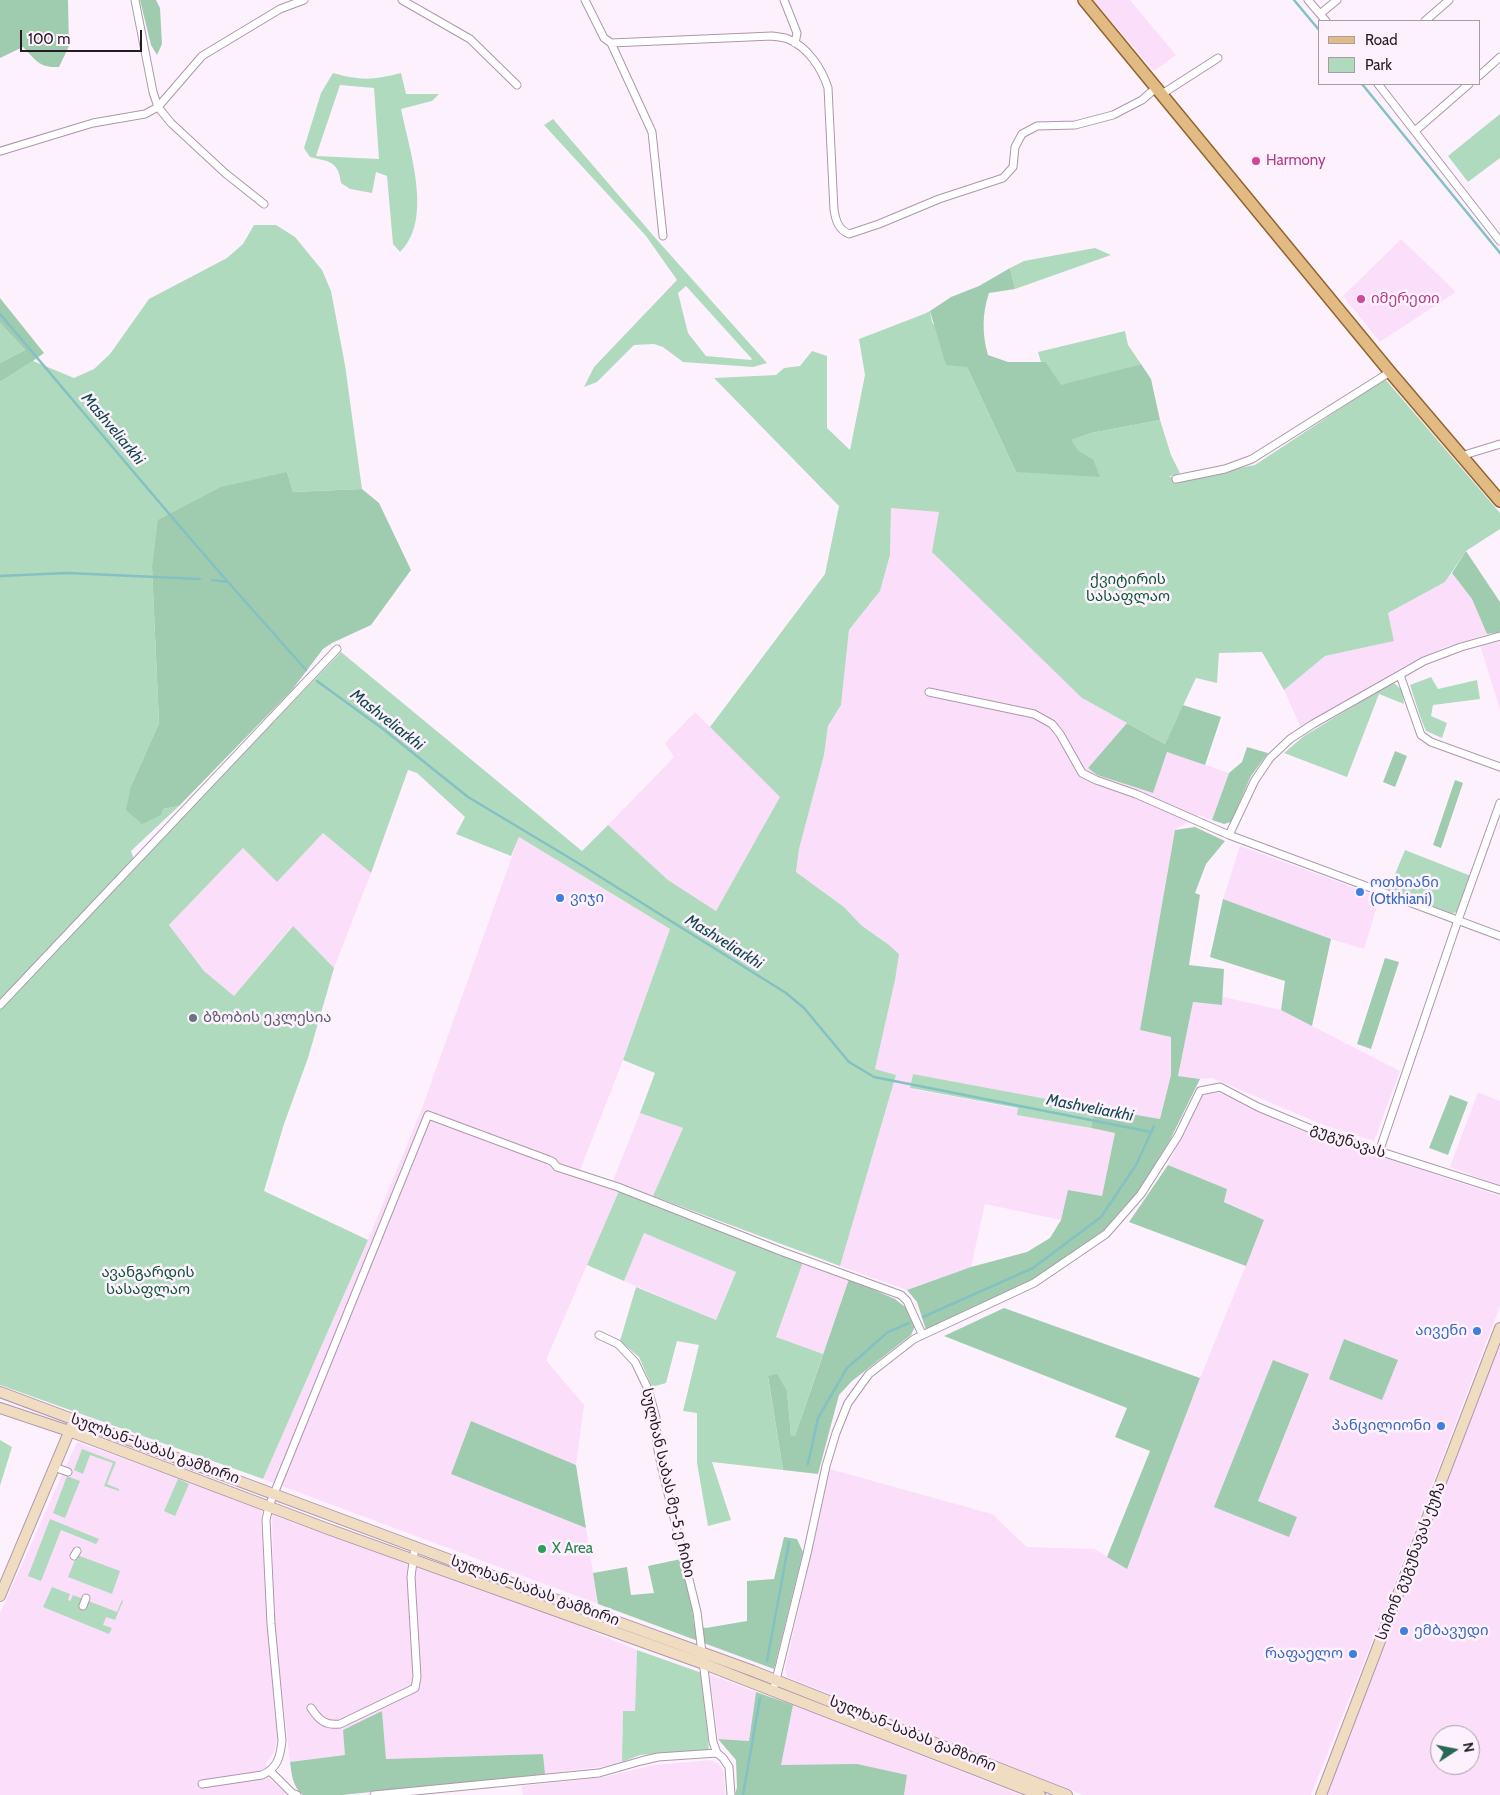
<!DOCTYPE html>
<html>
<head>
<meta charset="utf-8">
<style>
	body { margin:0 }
	#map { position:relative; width:1500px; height:1795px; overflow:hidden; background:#fef1fe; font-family:Cabin,sans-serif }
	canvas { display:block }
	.legend { position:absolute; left:1318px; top:20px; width:162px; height:65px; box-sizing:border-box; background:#fef1fe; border:1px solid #a79ca6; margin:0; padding:6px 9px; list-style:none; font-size:15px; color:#241c23 }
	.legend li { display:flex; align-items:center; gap:10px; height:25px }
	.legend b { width:25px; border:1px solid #a79ca6 }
	.north { position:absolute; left:1430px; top:1725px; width:50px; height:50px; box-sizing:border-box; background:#fef1fe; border:1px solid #a79ca6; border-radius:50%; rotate:79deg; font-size:14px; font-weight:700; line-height:20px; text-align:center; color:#241c23 }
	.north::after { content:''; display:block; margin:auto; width:18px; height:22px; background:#286856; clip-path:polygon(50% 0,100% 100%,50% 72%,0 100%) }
	.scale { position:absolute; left:20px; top:30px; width:122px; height:22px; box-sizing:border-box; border:2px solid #241c23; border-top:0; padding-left:6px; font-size:15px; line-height:18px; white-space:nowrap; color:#241c23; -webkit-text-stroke:4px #fef1fe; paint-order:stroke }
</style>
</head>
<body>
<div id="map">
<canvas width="1500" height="1795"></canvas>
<ul class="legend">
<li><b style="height:6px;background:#e2ba83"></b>Road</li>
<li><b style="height:14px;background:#b0dabe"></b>Park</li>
</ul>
<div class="north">N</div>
<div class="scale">100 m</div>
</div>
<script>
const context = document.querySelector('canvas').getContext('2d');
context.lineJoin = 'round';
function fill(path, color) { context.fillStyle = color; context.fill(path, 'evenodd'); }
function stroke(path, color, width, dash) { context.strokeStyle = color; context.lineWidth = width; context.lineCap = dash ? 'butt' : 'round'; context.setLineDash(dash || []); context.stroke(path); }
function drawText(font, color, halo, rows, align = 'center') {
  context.font = font + ' Cabin,"Noto Sans Georgian",sans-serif'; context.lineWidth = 5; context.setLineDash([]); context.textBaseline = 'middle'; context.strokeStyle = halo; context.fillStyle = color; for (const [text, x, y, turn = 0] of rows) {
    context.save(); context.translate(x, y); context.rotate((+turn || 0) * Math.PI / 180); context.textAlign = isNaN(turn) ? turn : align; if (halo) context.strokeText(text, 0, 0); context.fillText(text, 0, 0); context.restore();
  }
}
fill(new Path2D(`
	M 1093,0 L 1130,0 L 1176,55 L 1154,71 Z
	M 1401,239 L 1456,292 L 1380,342 L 1343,296 Z
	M 891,507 L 939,512 L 1082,698 L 1127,723 L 1088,768 L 1097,775 L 1152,793 L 1167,752 L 1229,773 L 1212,820 L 1199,815 L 1175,830 L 1140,1030 L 1171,1037 L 1171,1075 L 1160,1120 L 913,1074 L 911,1089 L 1019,1109 L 1017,1114 L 1115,1133 L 1102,1196 L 1068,1190 L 1061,1220 L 985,1204 L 971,1267 L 907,1290 L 840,1266 L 896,1075 L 875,1069 L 895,980 L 889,945 L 861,925 L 844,907 L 796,872 L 799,849 L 824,755 L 828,726 L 841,705 L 849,630 L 880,591 L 890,555 Z
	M 1452,573 L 1472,599 L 1487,634 L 1443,648 L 1405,666 L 1301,728 L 1284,690 L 1325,656 L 1394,641 L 1388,613 L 1445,582 Z
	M 1500,640 L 1500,710 L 1480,645 Z
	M 695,712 L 781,797 L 716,911 L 668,880 L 608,825 L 674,757 L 665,743 Z
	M 323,833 L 371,873 L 334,968 L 292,926 L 234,996 L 204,971 L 169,925 L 243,848 L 277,881 Z
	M 519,837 L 670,929 L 623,1060 L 577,1178 L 619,1191 L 546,1360 L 584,1405 L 576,1465 L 471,1421 L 451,1474 L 586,1528 L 598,1604 L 263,1479 L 368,1240 L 422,1108 Z
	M 1240,846 L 1380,897 L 1364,949 L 1331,939 L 1223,899 Z
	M 1223,997 L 1281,1010 L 1400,1071 L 1374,1141 L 1326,1126 L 1212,1078 L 1200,1079 L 1178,1076 L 1193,1002 L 1222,1005 Z
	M 1478,1092 L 1500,1101 L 1500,1186 L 1450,1167 Z
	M 1209,1093 L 1222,1093 L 1292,1127 L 1500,1196 L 1500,1306 L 1380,1622 L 1311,1795 L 1083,1795 L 787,1677 L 785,1669 L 830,1469 L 992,1514 L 1027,1547 L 1094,1549 L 1127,1568 L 1200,1378 L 1264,1221 L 1224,1201 L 1227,1189 L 1168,1165 L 1200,1095 ZM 1274,1360 L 1309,1375 L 1258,1501 L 1215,1507 Z
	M 640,1113 L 683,1128 L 653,1196 L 612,1183 Z
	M 644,1233 L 736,1271 L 716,1320 L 624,1281 Z
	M 803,1262 L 849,1279 L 823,1354 L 776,1338 Z
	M 1500,1343 L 1500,1795 L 1327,1795 ZM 1440,1735 L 1470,1735 L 1470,1765 L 1440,1765 Z
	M 77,1442 L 206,1488 L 262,1510 L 261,1521 L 277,1739 L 274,1752 L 266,1763 L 268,1778 L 285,1792 L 285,1795 L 0,1795 L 0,1613 Z
	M 272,1515 L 565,1620 L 637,1650 L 635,1711 L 623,1711 L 622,1762 L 601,1767 L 545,1774 L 543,1754 L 386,1759 L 382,1711 L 346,1755 L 290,1762 L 274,1622 Z
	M 709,1674 L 756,1692 L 749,1741 L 718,1739 Z
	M 793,1705 L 1021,1795 L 904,1795 L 907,1776 L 780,1765 Z
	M 711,1760 L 719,1764 L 724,1773 L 725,1795 L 523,1795 L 521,1786 L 604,1777 L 654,1765 Z`), '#fbdffa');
fill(new Path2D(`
	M 333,73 C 361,81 373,80 401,73 L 406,94 L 439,94 L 432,101 L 401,109 C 409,149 434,220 400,252 L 393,244 L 387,176 L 376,172 L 372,193 L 350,189 L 341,183 C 338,160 329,162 310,157 L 304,148 L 321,93 ZM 340,85 L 374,88 L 379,159 L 316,156 Z
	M 1500,114 L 1500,158 L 1468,182 L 1448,156 Z
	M 553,119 L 658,241 L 767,363 L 753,367 L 683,362 L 663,347 L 654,344 L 634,345 L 597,382 L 584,387 L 594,367 L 677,280 L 646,236 L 544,125 ZM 686,286 L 752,359 L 751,360 L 706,356 L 688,333 L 678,293 Z
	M 254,225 L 276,225 L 295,237 L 322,270 L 331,291 L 345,365 L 362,489 L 293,492 L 287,472 L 152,567 L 159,723 L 131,786 L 163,809 L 179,806 L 131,851 L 136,865 L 341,652 L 582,851 L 608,825 L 668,880 L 716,911 L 780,797 L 710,727 L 825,574 L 839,506 L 714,378 L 776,375 L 784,368 L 800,366 L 812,351 L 827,356 L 827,428 L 850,450 L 865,375 L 859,339 L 924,314 L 930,311 L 932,322 L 967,367 L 1016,472 L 1093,459 L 1078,450 L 1070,440 L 1091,433 L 1160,420 L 1171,455 L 1180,473 L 1168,477 L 1196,476 L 1255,465 L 1385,379 L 1500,513 L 1500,529 L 1466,551 L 1445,582 L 1388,613 L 1394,641 L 1325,656 L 1284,690 L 1262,652 L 1219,653 L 1217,683 L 1196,678 L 1165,744 L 1082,698 L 932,552 L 939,512 L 891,508 L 890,555 L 880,591 L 849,630 L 841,705 L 828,726 L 824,755 L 799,849 L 796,872 L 844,907 L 861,925 L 889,945 L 899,954 L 895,980 L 875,1069 L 896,1075 L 840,1266 L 653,1196 L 683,1128 L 640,1113 L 655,1073 L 623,1060 L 670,929 L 519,837 L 511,856 L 456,834 L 465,817 L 417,773 L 408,770 L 371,873 L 323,833 L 277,882 L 243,848 L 169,925 L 204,971 L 234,996 L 293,926 L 334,968 L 308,1058 L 284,1124 L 264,1191 L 368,1240 L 263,1479 L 0,1385 L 0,382 L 33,361 L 74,378 L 94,369 L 110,354 L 149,299 L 227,258 L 243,244 Z
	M 1095,248 L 1111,255 L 1015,289 L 1010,268 L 1024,261 Z
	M 0,323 L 25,350 L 0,363 Z
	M 1125,331 L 1128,345 L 1141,364 L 1061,386 L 1046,362 L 1041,362 L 1038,352 Z
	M 1431,677 L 1438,689 L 1477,680 L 1480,699 L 1433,705 L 1431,716 L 1447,723 L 1442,738 L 1426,731 L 1420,716 L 1410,685 Z
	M 1394,683 L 1402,690 L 1404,704 L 1379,694 L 1347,777 L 1284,753 L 1304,736 L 1390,684 Z
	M 1405,850 L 1471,876 L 1457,911 L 1453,914 L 1388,891 Z
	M 913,1074 L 1095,1108 L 1091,1128 L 1017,1115 L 1018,1108 L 910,1088 Z
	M 619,1191 L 803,1262 L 776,1337 L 823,1354 L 795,1436 L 791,1436 L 787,1391 L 768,1377 L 783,1470 L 712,1462 L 731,1520 L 708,1526 L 697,1463 L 697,1413 L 683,1411 L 699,1345 L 677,1341 L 666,1383 L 652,1387 L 639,1357 L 620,1341 L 636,1287 L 716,1320 L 736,1272 L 644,1233 L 624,1281 L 587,1265 Z
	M 0,1440 L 12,1447 L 0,1486 Z
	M 82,1449 L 116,1462 L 107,1484 L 119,1489 L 119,1491 L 104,1486 L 113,1463 L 90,1455 L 83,1474 L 74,1470 Z
	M 67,1476 L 80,1481 L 65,1518 L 53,1513 Z
	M 178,1479 L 189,1484 L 175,1516 L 164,1511 Z
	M 50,1519 L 99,1539 L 96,1544 L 61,1530 L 41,1581 L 28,1576 Z
	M 77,1555 L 120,1571 L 112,1594 L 68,1577 Z
	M 52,1587 L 70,1594 L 68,1600 L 70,1601 L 73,1595 L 117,1612 L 122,1600 L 123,1601 L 115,1620 L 106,1617 L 103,1625 L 112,1628 L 109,1634 L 43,1607 Z
	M 637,1650 L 702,1673 L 709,1750 L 640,1755 L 622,1762 L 623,1711 L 635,1711 Z`), '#b0dabe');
fill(new Path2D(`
	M 0,0 L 68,0 L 69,46 L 59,67 C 39,68 36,60 23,47 L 0,58 Z
	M 140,0 L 156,0 L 160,8 L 162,44 L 157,55 L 151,45 Z
	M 1010,268 L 1015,289 L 989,293 C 982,314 982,334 988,355 L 1008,362 L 1046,362 L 1061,385 L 1141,364 L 1151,379 L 1160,420 L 1091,433 L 1071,440 L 1078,450 L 1093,459 L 1100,477 L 1016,472 L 967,367 L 946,365 L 930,311 L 951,297 L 979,286 Z
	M 0,298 L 44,353 L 33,361 L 0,382 L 0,363 L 25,350 L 0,323 Z
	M 287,472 L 293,492 L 362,489 L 379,503 L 411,570 L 371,625 L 332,643 L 323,649 L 292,690 L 179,806 L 163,809 L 161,815 L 142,824 L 126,810 L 131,786 L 159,723 L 152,567 L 158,520 L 221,487 Z
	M 1466,551 L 1500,602 L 1500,632 L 1487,634 L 1472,599 L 1452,573 Z
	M 1183,705 L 1221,717 L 1205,765 L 1167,752 L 1153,793 L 1097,775 L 1088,768 L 1127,723 L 1165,744 Z
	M 1247,747 L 1268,753 L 1251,776 L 1231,822 L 1224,824 L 1212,820 L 1229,773 L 1242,762 Z
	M 1395,751 L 1407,756 L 1395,787 L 1383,782 Z
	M 1455,780 L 1463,783 L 1441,848 L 1433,845 Z
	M 1195,827 L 1225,841 L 1206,864 L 1195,893 L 1200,895 L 1189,965 L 1224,969 L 1222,1005 L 1193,1002 L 1178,1076 L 1200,1079 L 1170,1140 L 1139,1190 L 1103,1231 L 1032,1280 L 926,1330 L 917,1302 L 907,1290 L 971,1267 L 1027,1252 L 1050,1238 L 1061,1220 L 1068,1190 L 1102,1196 L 1115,1133 L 1091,1128 L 1095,1108 L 1160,1119 L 1171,1075 L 1171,1037 L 1140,1030 L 1175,830 Z
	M 1223,899 L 1331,939 L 1312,1026 L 1281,1010 L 1285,981 L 1210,957 Z
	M 1385,958 L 1399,962 L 1371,1049 L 1357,1044 Z
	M 1450,1095 L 1468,1102 L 1448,1155 L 1429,1148 Z
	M 1168,1165 L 1227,1189 L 1224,1202 L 1264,1220 L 1246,1266 L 1129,1222 Z
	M 849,1279 L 895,1299 L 910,1311 L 915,1326 L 911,1335 L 852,1381 L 839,1395 L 818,1474 L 783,1470 L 768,1376 L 777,1374 L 787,1391 L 791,1436 L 795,1436 Z
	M 1004,1308 L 1200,1378 L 1127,1569 L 1107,1557 L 1150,1451 L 1115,1437 L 1127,1408 L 944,1336 Z
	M 1344,1339 L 1398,1360 L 1382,1400 L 1329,1379 Z
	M 1273,1360 L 1309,1374 L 1258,1501 L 1297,1517 L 1289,1537 L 1214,1507 Z
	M 471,1421 L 576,1465 L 586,1528 L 451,1474 Z
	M 784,1537 L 797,1539 L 803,1552 L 774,1669 L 598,1604 L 593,1573 L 627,1567 L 631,1595 L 654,1593 L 648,1566 L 681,1559 L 692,1607 L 694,1625 L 706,1628 L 747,1621 L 747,1581 L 774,1579 Z
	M 756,1692 L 793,1705 L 781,1765 L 857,1764 L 907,1775 L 904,1795 L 735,1795 L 737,1787 L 736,1760 L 718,1739 L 749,1741 Z
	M 382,1711 L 386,1759 L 543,1754 L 545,1774 L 342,1795 L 303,1795 C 292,1786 292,1775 290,1762 L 345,1755 L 343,1730 Z`), '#9fccae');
stroke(new Path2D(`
	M 1294,0 L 1319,30
	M 1362,84 L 1500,253
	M 0,314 C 76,403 151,494 228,582
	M 0,576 L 67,573 L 200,579
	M 212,580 L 228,582 L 306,670
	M 317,681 L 383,729 L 468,797 L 578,863 L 786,993 L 804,1008 L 849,1062 L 874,1077 L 1151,1132
	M 923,1317 L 1033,1268 L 1101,1217 L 1136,1165 L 1154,1126
	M 808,1464 L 818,1418 L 847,1368 L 888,1332 L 909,1323
	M 767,1661 L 789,1542
	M 743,1795 L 760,1698`), '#84c1c3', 2.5);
const street = new Path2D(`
	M 135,0 L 153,92 L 158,107 L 171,123 L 225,173 L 264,204
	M 402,0 L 470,39 L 517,85
	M 585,0 L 604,38 L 611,43 L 652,132 L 663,236
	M 784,0 L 797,33 L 795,43
	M 1308,0 L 1326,21
	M 1320,14 L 1337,0
	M 1425,21 L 1449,0
	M 611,43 L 772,36 C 777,37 783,37 788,39 C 808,47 822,69 828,88 L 834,210 C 836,221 838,229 849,234 L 879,224 L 939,199 L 1003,178 L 1013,167 L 1015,147 L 1022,134 L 1037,126 L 1075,125 L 1113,115 L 1142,100 L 1157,87
	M 1479,76 L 1500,57
	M 1378,84 L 1500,241
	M 1162,94 L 1218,58
	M 1415,131 L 1469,84
	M 1,151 L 93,123 L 145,114 L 158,107 L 202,56 L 280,9 L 304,0
	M 1461,456 L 1500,444
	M 1176,479 L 1225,469 L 1252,459 L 1390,372
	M 1400,675 L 1421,735 L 1431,742 L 1500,767
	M 929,692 L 1034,714 L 1052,724 L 1060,734 L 1082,773 L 1096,780 L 1136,794 L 1229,835 L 1500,936
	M 1229,835 L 1255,780 L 1270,758 L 1290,739 L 1313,724 L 1424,661 L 1461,647 L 1500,636
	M 0,1005 L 337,649
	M 1379,1152 L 1458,920 L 1500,803
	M 599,1335 L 618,1344 L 635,1362 L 648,1389 L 656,1418 L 657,1445 L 662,1469 L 697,1612 L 713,1742 L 717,1753 L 723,1758 L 729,1767 L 731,1795
	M 54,1467 L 68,1472
	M 74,1556 L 77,1551
	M 83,1606 L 86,1598
	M 775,1684 L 807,1554 L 826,1466 L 836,1433 L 848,1403 L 869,1374 L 914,1339 L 1034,1283 L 1106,1234 L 1141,1194 L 1178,1136 L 1200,1091 L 1220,1087 L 1258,1107 L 1316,1131 L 1500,1190
	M 311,1708 C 319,1720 325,1726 340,1724 L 415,1688 L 417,1677 L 411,1577 L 415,1546
	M 270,1771 L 292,1793 L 297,1795
	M 202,1784 L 262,1775 C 278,1768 280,1757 282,1741 L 271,1624 L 266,1520 L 269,1506 L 428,1115 L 549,1160 L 553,1162 L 557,1167 L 618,1187 L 783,1252 L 901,1295 L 907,1301 L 922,1334
	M 374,1795 L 599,1773 L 641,1761 L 658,1757 L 717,1753`);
const secondary = new Path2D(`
	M 0,1392 L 563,1602 L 753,1671 L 1067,1795
	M 0,1408 L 69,1431 L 328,1529 L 704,1664 L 1040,1795
	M 0,1596 L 72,1425
	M 1321,1795 L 1500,1328`);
const primary = new Path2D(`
	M 1084,0 L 1390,372 L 1500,501`);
stroke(street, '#ac97ab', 9);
stroke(secondary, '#ac97ab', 12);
stroke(primary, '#92652c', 14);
stroke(street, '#fff', 7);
stroke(secondary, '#f0dcc1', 10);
stroke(primary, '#e2ba83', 11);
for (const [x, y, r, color] of [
	[1256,161,5,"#d1479c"],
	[1361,299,5,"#d1479c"],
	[1360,892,5,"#3f7fe0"],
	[560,898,5,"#3f7fe0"],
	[193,1018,5,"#6b7280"],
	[1477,1331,5,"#3f7fe0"],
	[1441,1426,5,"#3f7fe0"],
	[542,1549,5,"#2e9e5b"],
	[1404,1631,5,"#3f7fe0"],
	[1353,1654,5,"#3f7fe0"]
]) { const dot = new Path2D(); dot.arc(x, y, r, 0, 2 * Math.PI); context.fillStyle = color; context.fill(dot); stroke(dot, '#fef1fe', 2); }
drawText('15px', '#b23c85', '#fef1fe', [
	["Harmony",1266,161],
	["იმერეთი",1371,299]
], 'left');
drawText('15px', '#0a5732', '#fef1fe', [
	["ქვიტირის",1128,580],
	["სასაფლაო",1128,597],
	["ავანგარდის",148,1273],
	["სასაფლაო",148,1290]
]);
drawText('15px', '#366cbe', '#fef1fe', [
	["ოთხიანი",1370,883],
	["(Otkhiani)",1370,900],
	["ვიჯი",570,898],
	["აივენი",1467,1331,"right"],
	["პანცილიონი",1431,1426,"right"],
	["ემბავუდი",1414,1631],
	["რაფაელო",1343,1654,"right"]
], 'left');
drawText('15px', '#5b616d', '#fef1fe', [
	["ბზობის ეკლესია",203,1018]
], 'left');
drawText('15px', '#241c23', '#fef1fe', [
	["გუგუნავას",1348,1141,19],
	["სულხან-საბას გამზირი",155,1449,20],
	["სულხან საბას მე-5 ე ჩიხი",668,1483,77],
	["სიმონ გუგუნავას ქუჩა",1411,1561,-69],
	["სულხან-საბას გამზირი",535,1591,20],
	["სულხან-საბას გამზირი",913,1734,22]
]);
drawText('15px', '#27864d', '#fef1fe', [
	["X Area",552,1549]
], 'left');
drawText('italic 16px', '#134a4c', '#fef1fe', [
	["Mashveliarkhi",113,429,50],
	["Mashveliarkhi",387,720,38],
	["Mashveliarkhi",724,942,32],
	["Mashveliarkhi",1090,1108,11]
]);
</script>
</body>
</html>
